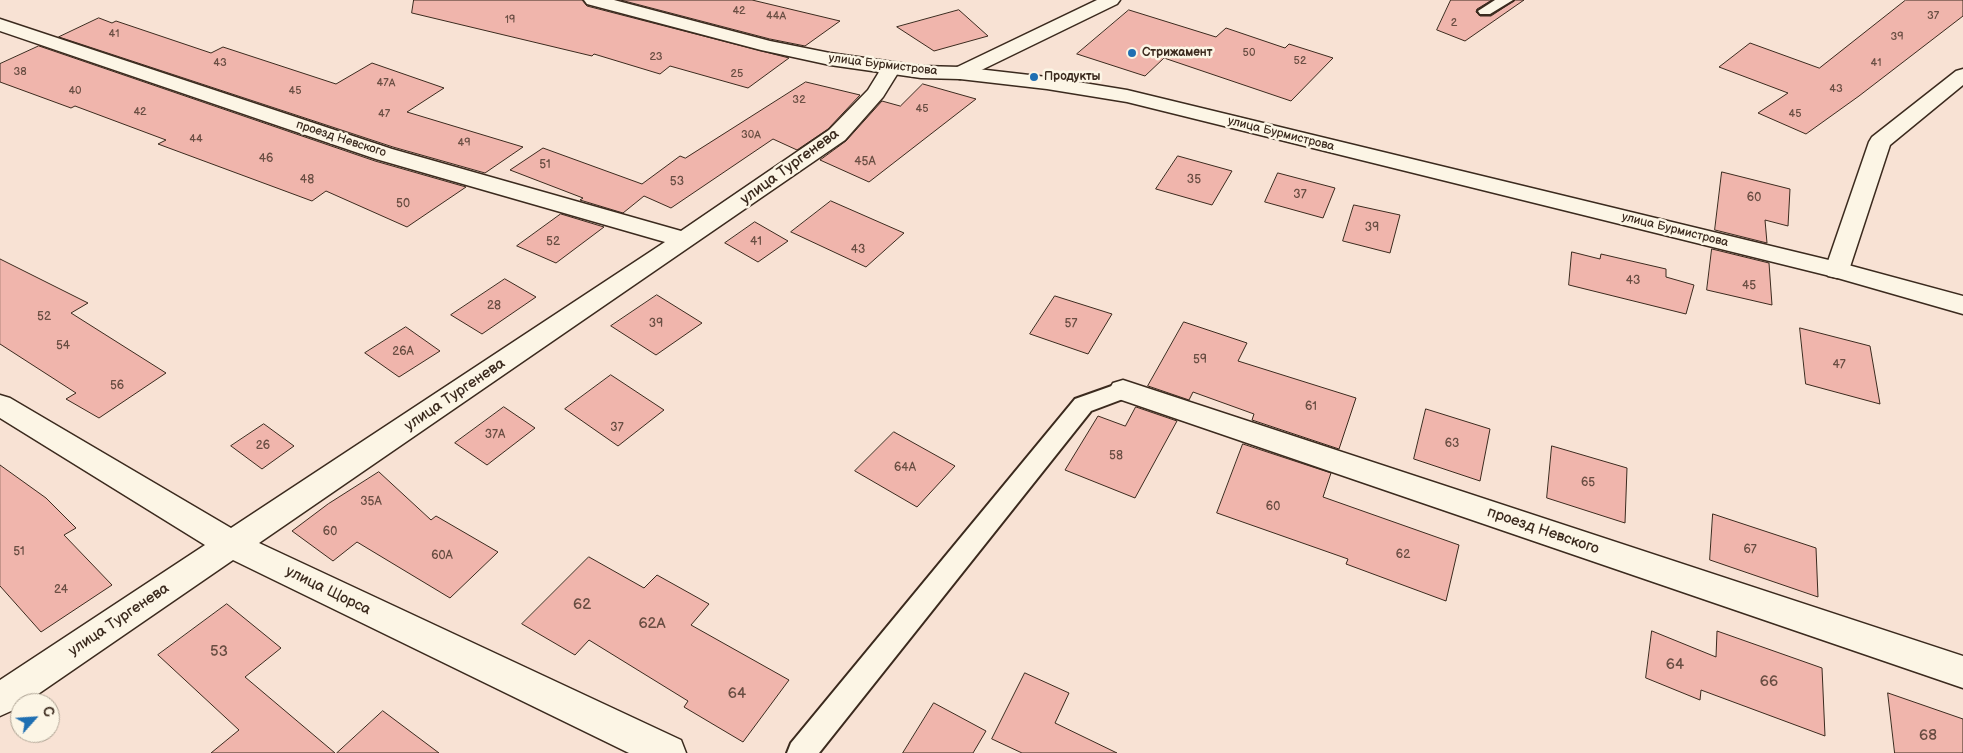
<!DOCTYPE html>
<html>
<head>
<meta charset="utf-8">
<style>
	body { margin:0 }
	#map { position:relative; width:1963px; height:753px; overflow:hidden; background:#f8e2d4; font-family:"Balsamiq Sans",sans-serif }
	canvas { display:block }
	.north { position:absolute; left:10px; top:693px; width:50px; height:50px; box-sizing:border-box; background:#fcf5e5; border:1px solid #afa495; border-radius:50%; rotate:64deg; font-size:14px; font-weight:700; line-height:20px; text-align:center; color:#3b2a1e }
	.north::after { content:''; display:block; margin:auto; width:18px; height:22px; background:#1f6fb2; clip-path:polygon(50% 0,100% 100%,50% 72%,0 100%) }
</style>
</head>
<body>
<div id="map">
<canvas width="1963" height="753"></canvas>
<div class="north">С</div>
</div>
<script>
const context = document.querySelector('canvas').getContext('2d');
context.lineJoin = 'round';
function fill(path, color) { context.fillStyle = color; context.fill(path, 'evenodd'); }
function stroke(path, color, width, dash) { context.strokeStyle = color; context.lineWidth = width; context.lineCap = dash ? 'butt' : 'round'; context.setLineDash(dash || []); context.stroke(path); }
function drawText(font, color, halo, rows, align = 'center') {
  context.font = font + ' "Balsamiq Sans",sans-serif'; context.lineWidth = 5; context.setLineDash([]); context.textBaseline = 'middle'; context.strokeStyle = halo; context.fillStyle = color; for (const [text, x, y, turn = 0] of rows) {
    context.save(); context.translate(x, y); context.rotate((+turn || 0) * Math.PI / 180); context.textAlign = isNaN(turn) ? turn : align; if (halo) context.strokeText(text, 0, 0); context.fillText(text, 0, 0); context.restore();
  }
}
const building = new Path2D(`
	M 414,0 L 582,0 L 587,6 L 789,58 L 748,88 L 670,66 L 660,74 L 594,54 L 592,56 L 412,13 Z
	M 621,0 L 752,0 L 840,21 L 805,46 L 770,39 Z
	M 1451,0 L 1492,0 L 1477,9 L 1476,12 L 1480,16 L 1491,16 L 1515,0 L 1524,0 L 1465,41 L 1437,30 Z
	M 1906,0 L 1963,0 L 1963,16 L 1859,96 L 1806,134 L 1758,113 L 1788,93 L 1719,67 L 1750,43 L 1819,68 Z
	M 959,10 L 988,36 L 934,51 L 897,27 Z
	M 1129,10 L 1216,37 L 1226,28 L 1285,48 L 1289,44 L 1333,58 L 1291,101 L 1164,58 L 1145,76 L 1077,54 Z
	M 99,18 L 112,23 L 116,21 L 211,53 L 223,47 L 336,84 L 372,63 L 444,88 L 407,112 L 523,147 L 485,173 L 393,147 L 59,37 Z
	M 39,46 L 375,161 L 466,187 L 407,227 L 326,191 L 312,201 L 158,144 L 166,140 L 75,106 L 71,108 L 0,82 L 0,64 Z
	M 806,82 L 860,95 L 828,129 L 797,150 L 773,139 L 671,208 L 644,196 L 623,213 L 580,200 L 583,198 L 510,170 L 543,148 L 642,184 L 680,156 L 685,158 Z
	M 923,84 L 976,99 L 869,182 L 820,160 L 846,141 L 882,101 L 900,106 Z
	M 1178,156 L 1232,171 L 1212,205 L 1156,189 Z
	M 1722,172 L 1790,189 L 1788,226 L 1765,220 L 1767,243 L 1715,230 Z
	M 1278,173 L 1335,188 L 1323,218 L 1265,202 Z
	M 831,201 L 904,233 L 866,267 L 791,232 Z
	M 1354,205 L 1400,215 L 1390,253 L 1343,241 Z
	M 561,214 L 604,227 L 556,263 L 517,246 Z
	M 755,222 L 788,241 L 758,262 L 725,243 Z
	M 1712,249 L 1769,263 L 1772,305 L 1707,290 Z
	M 1572,252 L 1600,259 L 1601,254 L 1666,269 L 1666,277 L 1694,285 L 1686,314 L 1569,285 Z
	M 0,259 L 88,303 L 71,313 L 166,373 L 99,418 L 66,399 L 76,393 L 0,344 Z
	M 505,279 L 536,297 L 482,334 L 451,315 Z
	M 657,295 L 702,323 L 656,355 L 611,326 Z
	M 1055,296 L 1112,314 L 1088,354 L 1030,334 Z
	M 1184,322 L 1247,343 L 1238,361 L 1356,398 L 1339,449 L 1252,420 L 1254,414 L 1193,392 L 1189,400 L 1148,386 Z
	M 406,327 L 440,351 L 399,377 L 365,353 Z
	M 1800,328 L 1870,346 L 1880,404 L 1806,384 Z
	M 611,375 L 664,410 L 618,446 L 565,409 Z
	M 504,407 L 535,428 L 487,465 L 455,443 Z
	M 1136,407 L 1177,421 L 1135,498 L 1065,470 L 1098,416 L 1125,426 Z
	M 1426,409 L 1490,429 L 1480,481 L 1414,459 Z
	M 264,424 L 294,446 L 262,469 L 231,446 Z
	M 894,432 L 955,466 L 917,507 L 855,471 Z
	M 1243,444 L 1331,473 L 1323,497 L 1459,545 L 1446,601 L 1346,564 L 1348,559 L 1217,513 Z
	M 1552,446 L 1627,468 L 1625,523 L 1547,498 Z
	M 0,465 L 46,498 L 76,528 L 64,535 L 112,585 L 41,632 L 0,586 Z
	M 379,472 L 431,520 L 436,516 L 498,552 L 450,598 L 357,542 L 333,561 L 292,531 L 328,504 Z
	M 1713,514 L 1816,548 L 1818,597 L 1710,560 Z
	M 589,557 L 644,588 L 657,575 L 709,604 L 691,625 L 789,680 L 743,742 L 684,707 L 688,701 L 589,640 L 575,655 L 522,624 Z
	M 227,604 L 281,648 L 245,677 L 335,753 L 211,753 L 239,730 L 158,655 Z
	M 1652,631 L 1716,657 L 1717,631 L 1822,668 L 1825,736 L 1701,690 L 1700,700 L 1646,678 Z
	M 1025,673 L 1069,693 L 1055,723 L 1117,753 L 1022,753 L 992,739 Z
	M 1888,693 L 1963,719 L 1963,753 L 1895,753 Z
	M 934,703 L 986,731 L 973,753 L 903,753 Z
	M 383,711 L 439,753 L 337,753 Z`);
fill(building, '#f0b5ac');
stroke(building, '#3b2a1e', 1);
const service = new Path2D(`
	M 1495,0 L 1513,0 L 1490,14 L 1480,14 L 1478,11 Z
	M 1123,382 L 1131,384 L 1134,390 L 1131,396 L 1091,411 L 819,753 L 787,753 L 791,743 L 1075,399 Z`);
const minor = new Path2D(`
	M 1097,0 L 1120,0 L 1117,4 L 967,77 L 960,79 L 953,77 L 950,73 L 953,69 Z
	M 0,19 L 392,149 L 681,231 L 829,130 L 868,90 L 884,64 L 891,62 L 898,64 L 901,68 L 883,97 L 845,140 L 259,543 L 681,740 L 686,753 L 629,753 L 233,560 L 25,703 L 20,703 L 20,707 L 0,716 L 0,680 L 205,545 L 0,418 L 0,395 L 10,398 L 231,528 L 665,242 L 376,159 L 0,31 Z
	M 1963,69 L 1963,85 L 1890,145 L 1849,270 L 1846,276 L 1837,278 L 1828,276 L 1825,270 L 1869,142 L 1872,137 L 1956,71 Z
	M 1123,380 L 1963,656 L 1963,688 L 1113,397 L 1109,390 L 1113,383 Z`);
const tertiary = new Path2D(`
	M 584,0 L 614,0 L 770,41 L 830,53 L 921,66 L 960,67 L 1047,77 L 1127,90 L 1837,262 L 1963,296 L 1963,314 L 1834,277 L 1127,102 L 1047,89 L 960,79 L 921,78 L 830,65 L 761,50 L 587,4 Z`);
stroke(service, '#3b2a1e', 4);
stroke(minor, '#3b2a1e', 3);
stroke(tertiary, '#3b2a1e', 3);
fill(service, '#fcf5e5');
fill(minor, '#fcf5e5');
fill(tertiary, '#fcf5e5');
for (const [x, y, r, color] of [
	[1132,53,5,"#1f6fb2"],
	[1034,77,5,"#1f6fb2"]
]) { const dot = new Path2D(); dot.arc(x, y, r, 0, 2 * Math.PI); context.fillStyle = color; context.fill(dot); stroke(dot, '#fcf5e5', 2); }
drawText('11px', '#684d42', null, [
	["42",739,11],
	["44А",776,16],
	["37",1933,16],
	["19",510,20],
	["2",1454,23],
	["41",114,34],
	["39",1897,37],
	["50",1249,53],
	["23",656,57],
	["52",1300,61],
	["43",220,63],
	["41",1876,63],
	["38",20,72],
	["25",737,74],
	["47А",386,83],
	["43",1836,89],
	["40",75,91],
	["45",295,91],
	["32",799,100],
	["45",922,109],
	["42",140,112],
	["47",384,114],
	["45",1795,114],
	["30А",751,135],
	["44",196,139],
	["49",464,143]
]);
drawText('bold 12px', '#3b2a1e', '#fcf5e5', [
	["Стрижамент",1142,53],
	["Продукты",1044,77]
], 'left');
drawText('12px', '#3b2a1e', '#fcf5e5', [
	["улица Бурмистрова",883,65,7],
	["улица Бурмистрова",1281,134,14],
	["проезд Невского",341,139,18],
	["улица Бурмистрова",1675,230,14]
]);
drawText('12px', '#684d42', null, [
	["46",266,159],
	["45А",865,162],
	["51",545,165],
	["48",307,180],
	["35",1194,180],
	["53",677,182],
	["37",1300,195],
	["60",1754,198],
	["50",403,204],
	["39",1372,228],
	["52",553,242],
	["41",756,242],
	["43",858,250],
	["43",1633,281],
	["45",1749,286],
	["28",494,306],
	["52",44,317],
	["39",656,324],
	["57",1071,324],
	["54",63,346],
	["26А",403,352],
	["59",1200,360],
	["47",1839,365],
	["56",117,386],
	["61",1311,407],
	["37",617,428],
	["37А",495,435],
	["63",1452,444],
	["26",263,446],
	["58",1116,456],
	["64А",905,468],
	["65",1588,483],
	["35А",371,502],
	["60",1273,507],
	["60",330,532],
	["67",1750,550],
	["51",19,552],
	["62",1403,555],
	["60А",442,556],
	["24",61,590]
]);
drawText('15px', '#3b2a1e', '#fcf5e5', [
	["улица Тургенева",790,167,-36],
	["улица Тургенева",455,395,-34],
	["проезд Невского",1543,531,19],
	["улица Щорса",328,591,26],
	["улица Тургенева",119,620,-34]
]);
drawText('15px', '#684d42', null, [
	["62",582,605],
	["62А",652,624],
	["53",219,652],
	["64",1675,665],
	["66",1769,682],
	["64",737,694],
	["68",1928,736]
]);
</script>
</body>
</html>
